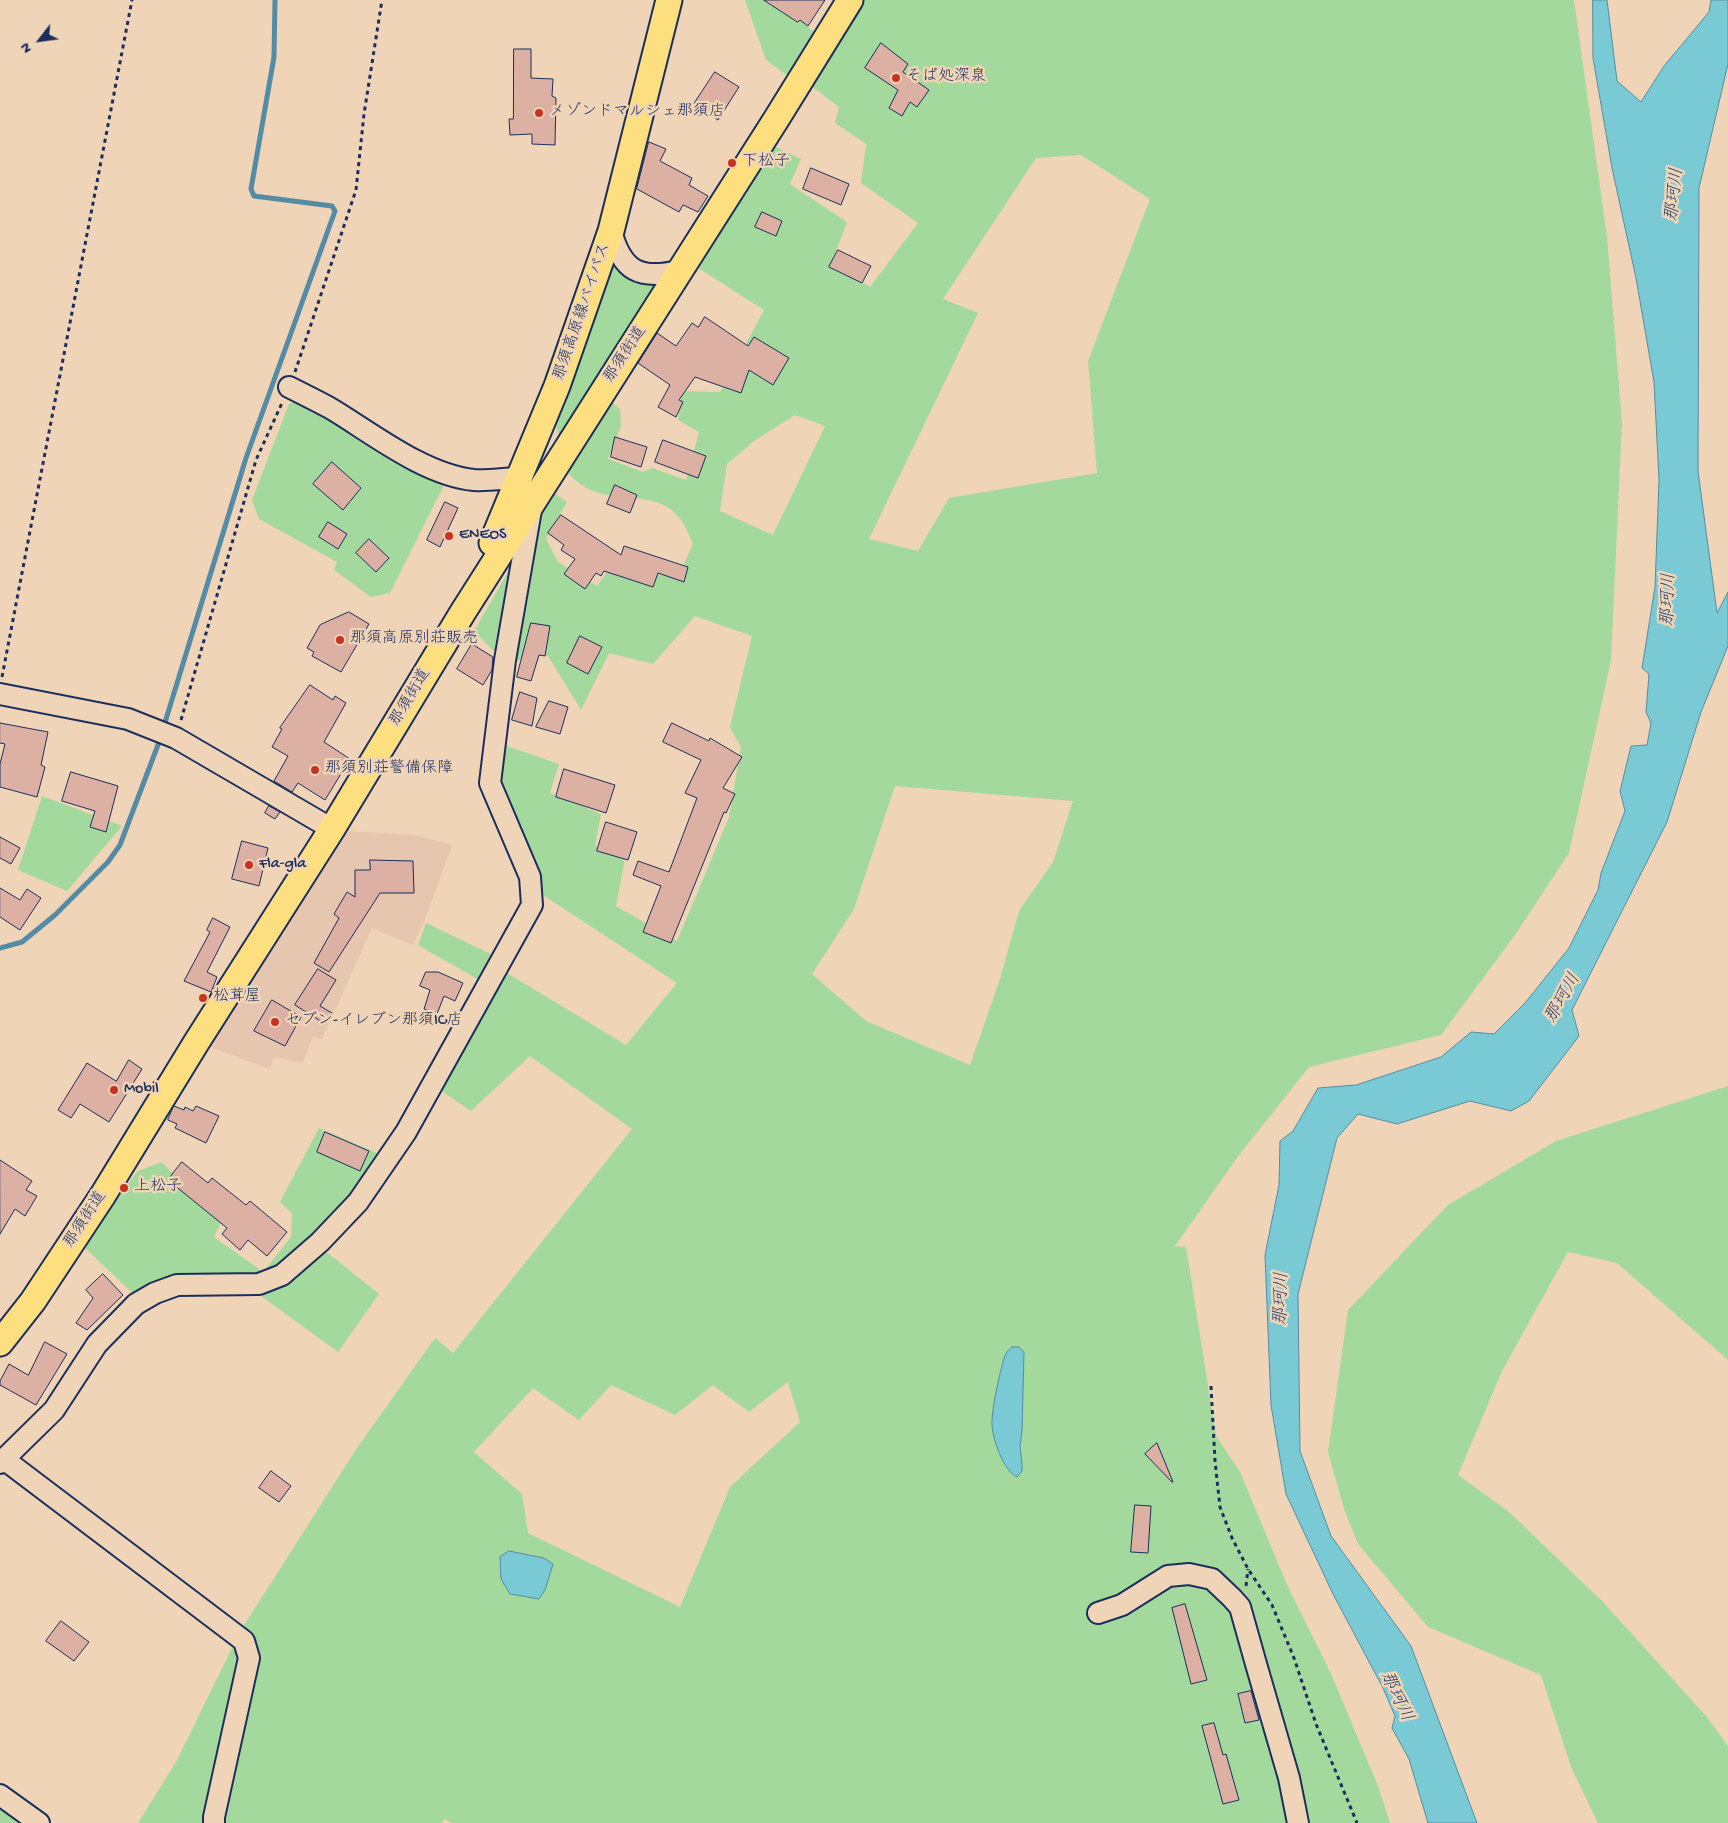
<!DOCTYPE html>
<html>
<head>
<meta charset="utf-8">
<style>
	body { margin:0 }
	#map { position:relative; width:1728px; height:1823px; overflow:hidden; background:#f0d4b7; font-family:"Gochi Hand",sans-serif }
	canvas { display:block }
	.north { position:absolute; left:15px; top:15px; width:50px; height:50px; -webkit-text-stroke:4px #f0d4b7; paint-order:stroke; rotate:240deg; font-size:14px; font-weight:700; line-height:20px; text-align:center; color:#1b2f5e }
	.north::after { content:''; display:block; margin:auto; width:18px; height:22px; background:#1b2f5e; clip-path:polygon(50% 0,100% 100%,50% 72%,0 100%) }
</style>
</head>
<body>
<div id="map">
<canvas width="1728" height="1823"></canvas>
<div class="north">N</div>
</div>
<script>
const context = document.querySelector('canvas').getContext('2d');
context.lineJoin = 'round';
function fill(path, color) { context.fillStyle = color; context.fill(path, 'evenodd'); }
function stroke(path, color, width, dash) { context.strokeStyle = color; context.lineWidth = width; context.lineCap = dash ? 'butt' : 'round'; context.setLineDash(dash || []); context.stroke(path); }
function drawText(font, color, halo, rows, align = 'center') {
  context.font = font + ' "Gochi Hand","Klee One",sans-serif'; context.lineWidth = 5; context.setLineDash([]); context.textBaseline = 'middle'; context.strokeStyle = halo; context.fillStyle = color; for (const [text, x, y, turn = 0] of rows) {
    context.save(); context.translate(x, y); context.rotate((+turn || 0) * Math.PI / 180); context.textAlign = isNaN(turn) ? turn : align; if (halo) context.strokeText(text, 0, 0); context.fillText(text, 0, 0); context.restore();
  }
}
fill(new Path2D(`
	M 348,831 L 415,835 L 452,845 L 425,920 L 413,945 L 372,928 L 322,1039 L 313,1037 L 302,1063 L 274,1057 L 270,1069 L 210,1047 Z`), '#e6c6af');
fill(new Path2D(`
	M 745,0 L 786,0 L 810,29 L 817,34 L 861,0 L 1574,0 L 1607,237 L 1622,423 L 1611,660 L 1569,853 L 1515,935 L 1441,1035 L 1309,1067 L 1239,1155 L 1175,1246 L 1186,1247 L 1216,1436 L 1240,1472 L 1288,1587 L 1332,1676 L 1378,1786 L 1390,1823 L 452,1823 L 444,1819 L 442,1823 L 138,1823 L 176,1762 L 241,1630 L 357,1448 L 435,1338 L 453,1353 L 632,1129 L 530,1056 L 471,1111 L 440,1090 L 491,987 L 418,945 L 426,923 L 493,955 L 502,970 L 626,1045 L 677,983 L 540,893 L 496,783 L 501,744 L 559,764 L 550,793 L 601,814 L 595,846 L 625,858 L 616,906 L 677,941 L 729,817 L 741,747 L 730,727 L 752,636 L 695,616 L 653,664 L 609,653 L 581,710 L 548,656 L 529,652 L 510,668 L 474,631 L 554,493 L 567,502 L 546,539 L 558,562 L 597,586 L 610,568 L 678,577 L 693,544 C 690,537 687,529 683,523 C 663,491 629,502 599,493 C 585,489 577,482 567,472 L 610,401 L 620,409 L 621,426 L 608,459 L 643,472 L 652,468 L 686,480 L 699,432 L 678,420 L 682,391 L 720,392 L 764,310 L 695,266 L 772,145 L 801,159 L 790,184 L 847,222 L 831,264 L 870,287 L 918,223 L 861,183 L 866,144 L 835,123 L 839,107 L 810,85 L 788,76 L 766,60 ZM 1081,155 L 1150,199 L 1088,361 L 1097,473 L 949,498 L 918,551 L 869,539 L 978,313 L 943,299 L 1036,158 ZM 795,415 L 825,426 L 773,535 L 720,511 L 727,464 L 754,441 ZM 895,786 L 1073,801 L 1053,862 L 1019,911 L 1000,979 L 970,1065 L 866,1021 L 812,974 L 854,909 ZM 788,1382 L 800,1422 L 730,1487 L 680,1607 L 528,1533 L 522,1494 L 474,1452 L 533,1388 L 579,1420 L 611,1385 L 675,1415 L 713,1385 L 749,1412 ZM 1270,1672 L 1271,1672 L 1310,1819 L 1305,1820 Z
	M 614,264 L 631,279 L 658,284 L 562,435 L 558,433 L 556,427 Z
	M 300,399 L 437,476 L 443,487 L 390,593 L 371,597 L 334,570 L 337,562 L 259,519 L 252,500 L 289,404 Z
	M 42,796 L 122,826 L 67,891 L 18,870 Z
	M 1728,1086 L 1728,1360 L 1617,1263 L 1568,1252 L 1502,1371 L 1458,1475 L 1508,1511 L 1603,1602 L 1706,1716 L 1728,1746 L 1728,1823 L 1598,1823 L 1571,1767 L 1541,1675 L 1428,1627 L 1358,1544 L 1344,1509 L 1328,1452 L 1348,1310 L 1448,1205 L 1556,1141 Z
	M 319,1128 L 384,1156 L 314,1242 L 379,1294 L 338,1352 L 261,1296 L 236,1285 L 141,1301 L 85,1248 L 106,1211 L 138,1171 L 161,1162 L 222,1220 L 214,1237 L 263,1272 L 291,1237 L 292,1213 L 280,1202 Z
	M 0,1806 L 27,1823 L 0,1823 Z`), '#a3d99c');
const water = new Path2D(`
	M 1593,0 L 1607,0 L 1617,81 L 1641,102 L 1664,66 L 1709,12 L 1711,0 L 1728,0 L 1728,64 L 1699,188 L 1698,471 L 1717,613 L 1728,592 L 1728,646 L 1701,712 L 1667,822 L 1572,1010 L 1579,1036 L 1529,1101 L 1511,1111 L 1470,1101 L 1397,1124 L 1358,1114 L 1337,1138 L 1298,1294 L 1300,1451 L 1331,1536 L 1411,1646 L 1477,1823 L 1428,1823 L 1409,1759 L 1392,1728 L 1395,1716 L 1383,1688 L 1333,1594 L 1286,1494 L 1271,1405 L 1265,1255 L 1279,1185 L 1280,1141 L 1293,1131 L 1318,1088 L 1356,1085 L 1441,1057 L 1471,1032 L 1494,1034 L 1525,1003 L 1569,948 L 1598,890 L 1601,873 L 1625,811 L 1620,791 L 1631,746 L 1647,745 L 1651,723 L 1646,712 L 1649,674 L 1642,668 L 1655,587 L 1659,480 L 1654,382 L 1636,278 L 1612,168 L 1593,58 Z
	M 1012,1347 L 1019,1347 L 1024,1352 L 1022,1431 L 1020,1446 L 1022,1465 L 1022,1471 L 1017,1477 C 1004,1472 992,1438 992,1424 C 991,1413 1000,1371 1004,1359 C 1005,1354 1008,1350 1012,1347 Z
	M 509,1551 L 544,1558 L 553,1564 L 545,1590 L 539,1599 L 510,1594 L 501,1579 L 500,1557 Z`);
fill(water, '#7acad5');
stroke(water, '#548ca5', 1);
stroke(new Path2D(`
	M 163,729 L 246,458 L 335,211 L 332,206 L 254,196 L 251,189 L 274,57 L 275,0
	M 0,948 L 22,942 L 55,915 L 108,862 L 120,845 L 161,737`), '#548ca5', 5);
const building = new Path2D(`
	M 764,0 L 825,0 L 808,26 L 800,20 L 798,22 Z
	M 881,43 L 908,64 L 903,72 L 929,90 L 917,107 L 910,102 L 902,116 L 889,108 L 898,90 L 865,68 Z
	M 514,49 L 531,49 L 531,78 L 553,79 L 552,96 L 556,98 L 555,145 L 532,144 L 532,134 L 510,135 L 509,119 L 513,119 Z
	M 715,72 L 739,87 L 718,120 L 694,104 Z
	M 649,142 L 666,149 L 660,161 L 692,178 L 689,185 L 708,196 L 698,212 L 683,205 L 679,212 L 637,189 Z
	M 811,168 L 849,184 L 841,205 L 803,189 Z
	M 762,212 L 782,221 L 776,236 L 755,227 Z
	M 838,250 L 871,266 L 862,283 L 829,267 Z
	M 705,317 L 748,346 L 754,337 L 789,358 L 773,385 L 749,370 L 741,393 L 695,377 L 679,400 L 683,402 L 676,417 L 658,407 L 670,385 L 638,363 L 657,333 L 676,346 L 692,323 L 698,327 Z
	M 615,437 L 647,447 L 641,467 L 611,457 Z
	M 663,440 L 706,456 L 698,478 L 655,462 Z
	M 332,462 L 361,488 L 343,510 L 313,484 Z
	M 615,485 L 637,495 L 630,513 L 607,504 Z
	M 445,502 L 458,508 L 440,547 L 427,540 Z
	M 561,515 L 621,555 L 624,546 L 688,567 L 684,582 L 658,573 L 653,587 L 604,571 L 601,576 L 596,573 L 585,589 L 564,574 L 575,559 L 561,550 L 564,545 L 548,533 Z
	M 328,522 L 347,534 L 338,549 L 319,537 Z
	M 369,539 L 389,558 L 376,572 L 356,553 Z
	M 349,612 L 369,624 L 341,672 L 312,656 L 314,652 L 307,648 L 320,625 Z
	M 531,623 L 550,626 L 545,656 L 539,655 L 531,681 L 517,677 Z
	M 580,636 L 602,647 L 588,674 L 567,663 Z
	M 472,644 L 493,657 L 492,670 L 483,685 L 457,669 Z
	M 310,685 L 333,700 L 335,696 L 346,703 L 324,742 L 350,759 L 325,800 L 298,783 L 292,792 L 274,781 L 288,756 L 272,747 L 282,729 L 280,728 Z
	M 520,692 L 537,698 L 532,726 L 512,720 Z
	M 549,701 L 568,707 L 560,734 L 536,727 Z
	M 0,723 L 48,732 L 41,765 L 45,767 L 37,797 L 0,787 L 0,764 L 5,744 L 0,743 Z
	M 672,723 L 709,741 L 710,738 L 742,757 L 723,788 L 735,794 L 726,813 L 724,812 L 671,943 L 643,932 L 661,886 L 633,875 L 638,861 L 669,872 L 697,798 L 685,793 L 701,760 L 663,742 Z
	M 564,769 L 615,785 L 606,813 L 556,797 Z
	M 71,772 L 118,786 L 106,832 L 90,827 L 95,811 L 62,801 Z
	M 269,806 L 280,812 L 275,819 L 265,813 Z
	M 606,822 L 637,832 L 628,860 L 597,851 Z
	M 0,837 L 20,848 L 11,864 L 0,858 Z
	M 242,841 L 268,848 L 259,886 L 232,879 Z
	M 370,860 L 413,861 L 414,893 L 380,893 L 329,972 L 314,963 L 339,918 L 334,914 L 347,892 L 355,897 L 355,870 L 370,870 Z
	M 0,888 L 20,900 L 27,889 L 41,898 L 20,930 L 0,917 Z
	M 213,918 L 230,927 L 207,972 L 217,977 L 211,992 L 184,981 L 210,932 L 207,930 Z
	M 318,969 L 336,980 L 320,1006 L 332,1013 L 325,1024 L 295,1005 Z
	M 426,972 L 438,972 L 463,983 L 455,1001 L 444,996 L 437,1014 L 424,1009 L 430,990 L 420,986 Z
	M 272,1000 L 301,1017 L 285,1046 L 254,1031 Z
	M 129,1060 L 142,1069 L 109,1122 L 80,1104 L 71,1118 L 58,1110 L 87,1063 L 116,1081 Z
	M 174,1106 L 184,1110 L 185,1107 L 193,1111 L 196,1106 L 219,1116 L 206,1143 L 175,1128 L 177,1124 L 168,1120 Z
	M 325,1132 L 369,1151 L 360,1171 L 317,1152 Z
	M 0,1160 L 32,1181 L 26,1190 L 37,1196 L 25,1216 L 15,1209 L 0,1234 Z
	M 182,1162 L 208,1183 L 212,1178 L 246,1205 L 250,1201 L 287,1232 L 267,1256 L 248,1240 L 240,1250 L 222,1234 L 227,1228 L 168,1180 Z
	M 103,1274 L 123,1295 L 87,1330 L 76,1323 L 93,1298 L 86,1290 Z
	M 45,1342 L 67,1354 L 36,1405 L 0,1385 L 0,1381 L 9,1364 L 28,1375 Z
	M 1157,1443 L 1173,1482 L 1172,1482 L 1145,1454 Z
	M 271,1471 L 291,1486 L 279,1502 L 259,1488 Z
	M 1135,1505 L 1151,1506 L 1148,1553 L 1131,1552 Z
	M 1185,1604 L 1207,1680 L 1191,1684 L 1172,1608 Z
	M 61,1621 L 89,1642 L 74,1661 L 46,1641 Z
	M 1251,1691 L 1259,1720 L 1245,1723 L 1238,1694 Z
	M 1214,1723 L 1223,1755 L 1226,1754 L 1239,1800 L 1223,1804 L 1202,1726 Z`);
fill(building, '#dcb0a2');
stroke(building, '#1b2f5e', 1);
const minor = new Path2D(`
	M 611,231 C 622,271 639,280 679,271
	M 289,387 C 303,394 317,401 330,408 C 372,433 424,475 474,480 C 489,481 505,478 520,478
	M 0,694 L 128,719 L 176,738 L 332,829
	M 5,1460 L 244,1641 L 249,1658 L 214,1817 L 214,1823
	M 0,1463 L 54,1410 L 97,1344 L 136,1304 L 155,1293 L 177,1285 L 259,1284 L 282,1275 L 320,1242 L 358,1202 L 406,1132 L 532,905 L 530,877 L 490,783 L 505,660 L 531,510
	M 1098,1613 L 1122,1605 L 1168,1576 L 1189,1574 L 1212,1579 L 1232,1598 L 1240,1607 L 1256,1664 L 1289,1778 L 1298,1823
	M 0,1795 L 39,1823`);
const major = new Path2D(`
	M 492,543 L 557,386 L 611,231 L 669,0
	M 0,1343 L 33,1301 L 103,1195 L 196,1043 L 332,829 L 463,612 L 777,118 L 850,0`);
stroke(minor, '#1b2f5e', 24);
stroke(major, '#1b2f5e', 29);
stroke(new Path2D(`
	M 295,372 L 356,190 L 364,114 L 382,0
	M 2,677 L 132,0
	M 181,720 L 256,460 L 282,403
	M 1211,1386 L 1215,1461 L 1220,1507 L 1232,1538 L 1248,1569 L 1272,1605 L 1294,1658 L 1316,1724 L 1357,1823
	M 1246,1586 L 1248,1569`), '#1b2f5e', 3, [4, 4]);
stroke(minor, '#f0d4b7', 20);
stroke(major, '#fedf80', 25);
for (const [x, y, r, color] of [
	[896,78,5,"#c8321e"],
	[539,113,5,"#c8321e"],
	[732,163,5,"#c8321e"],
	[449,536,5,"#c8321e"],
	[340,640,5,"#c8321e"],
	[315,770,5,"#c8321e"],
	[249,865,5,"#c8321e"],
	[203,998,5,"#c8321e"],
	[275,1022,5,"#c8321e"],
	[114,1090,5,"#c8321e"],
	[124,1188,5,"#c8321e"]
]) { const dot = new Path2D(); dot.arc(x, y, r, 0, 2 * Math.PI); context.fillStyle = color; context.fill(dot); stroke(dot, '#f0d4b7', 2); }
drawText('16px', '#1b2f5e', '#f0d4b7', [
	["そば処深泉",906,78],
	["メゾンドマルシェ那須店",549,113],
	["下松子",742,163],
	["ENEOS",459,536],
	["那須高原別荘販売",350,640],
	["那須別荘警備保障",325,770],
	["Fla-gla",259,865],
	["松茸屋",213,998],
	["セブン-イレブン那須IC店",285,1022],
	["Mobil",124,1090],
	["上松子",134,1188]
], 'left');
drawText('16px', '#1b2f5e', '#f0d4b7', [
	["那須高原線バイパス",583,312,-71],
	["那須街道",626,355,-57],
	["那須街道",411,698,-59],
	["那須街道",86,1220,-57]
]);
drawText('italic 18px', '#294670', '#f0d4b7', [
	["那珂川",1676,195,-84],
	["那珂川",1670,600,-89],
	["那珂川",1564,999,-61],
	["那珂川",1283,1299,-89],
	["那珂川",1395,1697,64]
]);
</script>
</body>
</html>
